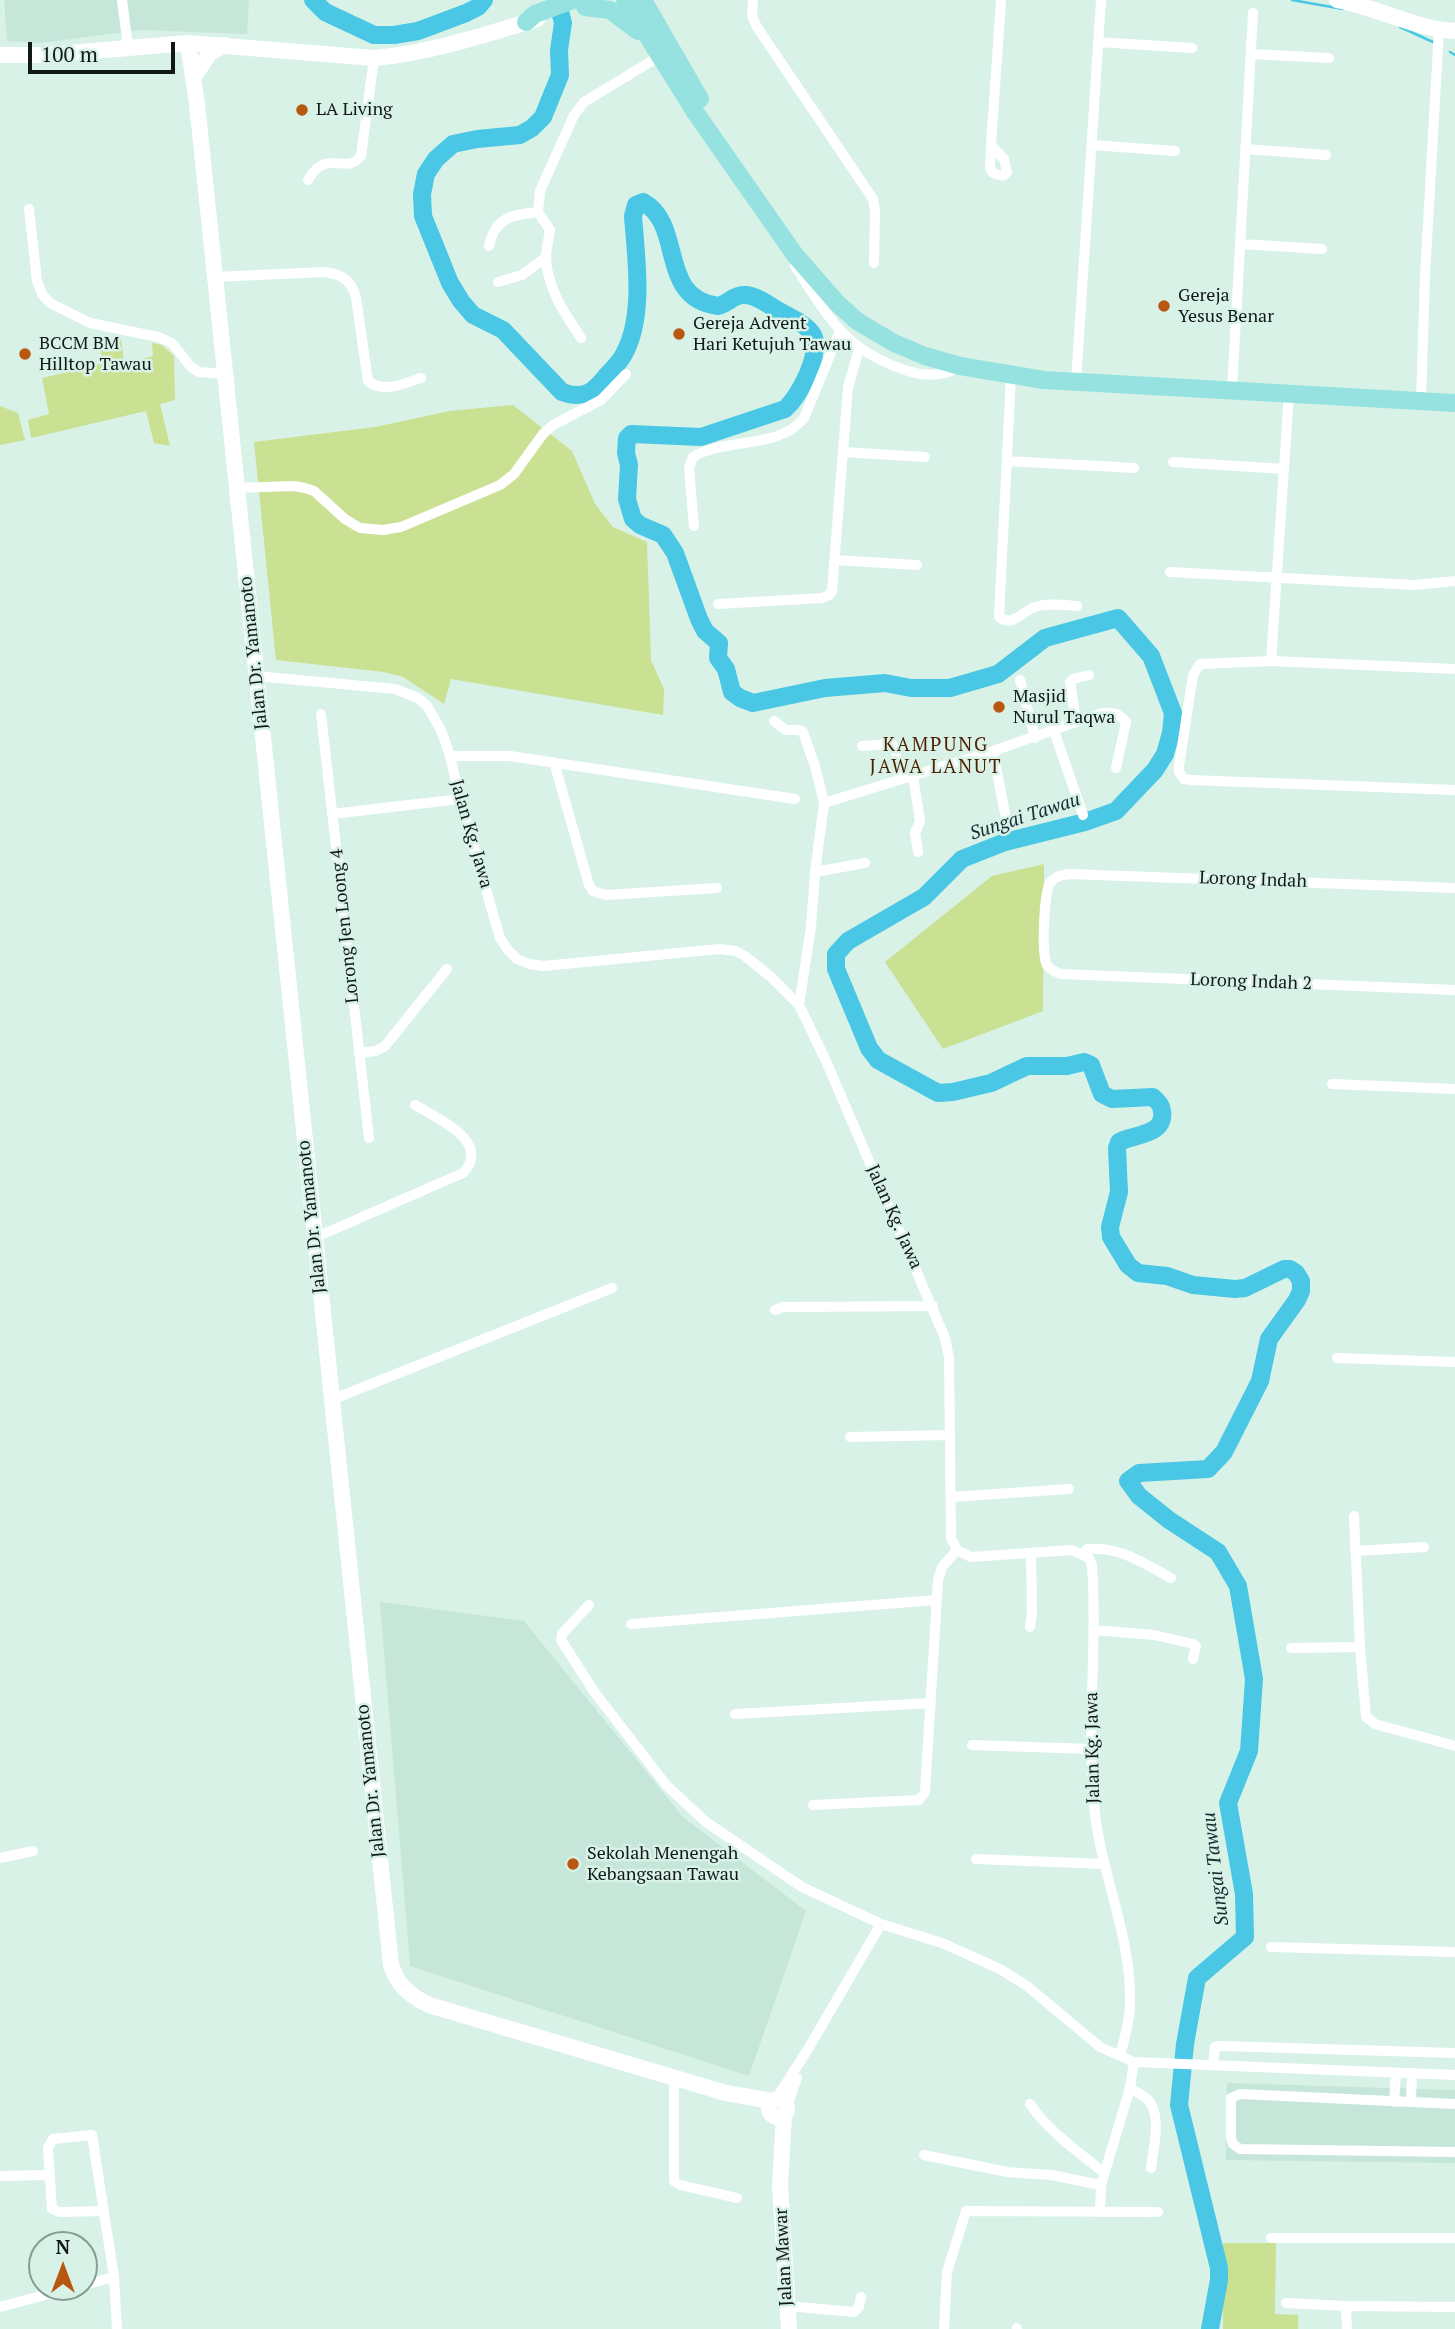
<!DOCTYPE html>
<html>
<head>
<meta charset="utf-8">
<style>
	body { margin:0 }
	#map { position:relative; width:1455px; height:2329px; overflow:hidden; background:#d9f2e7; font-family:"PT Serif",serif }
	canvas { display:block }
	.north { position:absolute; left:28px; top:2231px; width:70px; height:70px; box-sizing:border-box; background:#d9f2e7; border:2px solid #899b93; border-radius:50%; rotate:0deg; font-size:19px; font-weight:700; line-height:28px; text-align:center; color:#111916 }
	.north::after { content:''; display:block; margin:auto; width:24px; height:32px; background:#b75710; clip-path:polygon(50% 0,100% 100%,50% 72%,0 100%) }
	.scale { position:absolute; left:28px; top:42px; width:147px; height:32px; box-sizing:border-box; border:4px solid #111916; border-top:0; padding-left:9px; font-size:21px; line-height:24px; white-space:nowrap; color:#111916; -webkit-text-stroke:5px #d9f2e7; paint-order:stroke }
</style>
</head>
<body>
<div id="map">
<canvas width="1455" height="2329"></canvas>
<div class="north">N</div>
<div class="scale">100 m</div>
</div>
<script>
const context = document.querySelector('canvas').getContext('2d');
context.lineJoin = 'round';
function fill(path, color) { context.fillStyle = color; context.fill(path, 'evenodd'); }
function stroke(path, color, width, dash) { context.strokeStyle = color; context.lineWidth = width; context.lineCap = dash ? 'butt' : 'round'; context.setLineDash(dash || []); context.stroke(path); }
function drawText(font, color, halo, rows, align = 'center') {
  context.font = font + ' "PT Serif",serif'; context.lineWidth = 5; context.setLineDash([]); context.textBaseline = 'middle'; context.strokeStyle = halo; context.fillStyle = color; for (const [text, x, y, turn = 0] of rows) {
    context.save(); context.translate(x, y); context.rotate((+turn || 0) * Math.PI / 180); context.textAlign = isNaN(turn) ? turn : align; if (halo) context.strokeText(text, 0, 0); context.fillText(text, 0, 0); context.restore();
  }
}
fill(new Path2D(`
	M 4,0 L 249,0 L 247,34 L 141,30 L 40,43 L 7,41 Z
	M 380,1602 L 524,1621 L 683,1817 L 806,1911 L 749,2076 L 410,1966 Z
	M 1227,2083 L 1455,2090 L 1455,2163 L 1226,2160 Z`), '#c5e6d9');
fill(new Path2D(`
	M 99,336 L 121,340 L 124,363 L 153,356 L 152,343 L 162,345 L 174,356 L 175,400 L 160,404 L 170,446 L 154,443 L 146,411 L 31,438 L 28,420 L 49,414 L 42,378 L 102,364 Z
	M 513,405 L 572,451 L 595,504 L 613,527 L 647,542 L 651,660 L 664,689 L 663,715 L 451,679 L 444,704 L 403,677 L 384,672 L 276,660 L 254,442 L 375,427 L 450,411 Z
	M 0,406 L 18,413 L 25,440 L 0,445 Z
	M 1044,864 L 1043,1011 L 943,1049 L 885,962 L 992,876 Z
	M 1223,2243 L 1276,2243 L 1275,2314 L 1298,2315 L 1298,2329 L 1223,2329 Z`), '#cae092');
stroke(new Path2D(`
	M 1292,0 L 1343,9
	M 1400,27 L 1433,42
	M 1450,52 L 1455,55`), '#49c7e5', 2.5);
stroke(new Path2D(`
	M 313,0 L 325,12 L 374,35 L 394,35 L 418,31 L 466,13 L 478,7 L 484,0
	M 557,0 L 563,23 L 559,50 L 560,75 L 543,117 L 532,128 L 520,135 L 477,139 L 453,144 L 436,159 L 426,174 L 422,194 L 423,216 L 450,283 L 461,301 L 473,315 L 503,330 L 562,392 C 584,400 594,392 607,375 C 613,369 620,362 624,354 C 645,316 636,257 633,216 L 636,205 L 643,202 C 685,225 657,298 718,306 C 727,304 734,295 743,295 C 754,294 768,304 777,310 C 788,316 807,324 813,335 C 822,353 799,397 785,409 L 701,437 L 631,434 L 627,438 L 626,453 L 629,465 L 627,499 L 633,519 L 640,525 L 663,535 L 675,553 L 699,619 L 705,631 L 719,643 L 718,658 L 726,669 L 732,692 L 740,698 L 753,703 L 825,688 L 885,683 L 911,688 L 950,688 L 998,674 L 1045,638 L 1118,618 L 1151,656 L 1173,713 L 1171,733 L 1165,754 L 1155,770 L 1116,811 L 1085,822 L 1005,842 L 962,859 L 924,897 L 848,941 L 836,954 L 836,969 L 869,1048 L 878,1060 L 938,1093 L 953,1092 L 991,1083 L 1027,1066 L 1067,1066 L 1084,1062 L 1091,1065 L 1102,1094 L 1112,1099 L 1153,1097 C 1158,1102 1161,1104 1162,1111 C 1166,1135 1135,1134 1119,1142 L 1117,1148 L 1119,1192 L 1110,1227 L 1111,1237 L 1128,1265 L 1138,1273 L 1167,1276 L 1193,1285 L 1235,1289 L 1245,1288 L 1284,1269 L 1290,1269 L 1296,1273 L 1301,1281 L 1301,1291 L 1297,1300 L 1269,1339 L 1260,1381 L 1224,1452 L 1208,1469 L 1139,1473 L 1128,1481 L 1139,1496 L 1169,1520 L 1218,1552 L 1238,1586 L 1254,1679 L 1249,1751 L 1228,1803 L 1244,1894 L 1245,1937 L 1197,1978 L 1185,2044 L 1179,2105 L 1219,2268 L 1219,2280 L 1210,2329`), '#49c7e5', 18);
stroke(new Path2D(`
	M 122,0 L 128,47
	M 753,0 L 752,16 L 757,27 L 873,199 L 875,211 L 874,263
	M 1098,42 L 1192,48
	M 1251,54 L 1329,58
	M 991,145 L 1004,159 L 1007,172 C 1003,178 997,175 992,172 L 990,168 L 991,145 L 1001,0
	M 1092,145 L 1175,151
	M 1246,149 L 1326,155
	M 308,180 C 327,147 345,176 361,156 L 374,58
	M 29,209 L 37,281 L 42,294 L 50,303 L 90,323 L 158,337 L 172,343 L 191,367 L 199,372 L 225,374
	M 1241,244 L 1322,249
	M 489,246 C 495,217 512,215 538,212
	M 795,266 C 829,318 845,351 908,371 C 925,377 945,376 960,366
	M 214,277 L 325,272 C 342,274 352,281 356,298 L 368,381 C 384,394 404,383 421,378
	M 498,282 L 522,275 L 546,257
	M 581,338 C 565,314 547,288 546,258 C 546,248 549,239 550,230 L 538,212 L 540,191 L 574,115 L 584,102 L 660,56
	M 1011,376 L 999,617 C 1012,628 1023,611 1035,607 C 1048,603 1064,605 1077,606
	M 1076,382 L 1101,0
	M 1232,390 L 1253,13
	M 1421,400 L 1425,276 L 1439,30
	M 843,452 L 925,457
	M 1007,461 L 1134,468
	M 1173,462 L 1284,469
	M 236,488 L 294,486 L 305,488 L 314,491 L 345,519 L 360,528 L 383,530 L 401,527 L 500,485 L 514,474 L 543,434 L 553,425 L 601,400 L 626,374
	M 694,526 L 689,468 L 693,457 C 726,437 779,450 804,418 L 840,331
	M 835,560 L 917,565
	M 1170,572 L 1414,585 L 1455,581
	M 718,604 L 822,598 L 829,595 L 832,591 L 848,387 L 859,349
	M 1271,661 L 1289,394
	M 1455,669 L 1271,661 L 1200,664 L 1193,675 L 1179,766 L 1179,772 L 1184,779 L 1191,780 L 1455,790
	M 256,676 L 395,689 L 418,698 L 427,706 L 441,730 L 450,756 L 460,799 L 500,938 L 508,950 L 517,959 L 529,964 L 544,966 L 719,949 L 736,951 L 745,956 L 771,977 L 799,1005 L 826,1061 L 945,1338 L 949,1358 L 951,1538 L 957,1550 L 971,1557 L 1072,1550 L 1089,1558 L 1092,1565 C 1098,1645 1086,1725 1094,1805 C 1100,1872 1132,1936 1130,2004 C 1130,2022 1124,2039 1120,2056
	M 1020,680 L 1035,738
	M 321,714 L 369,1138
	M 774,721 L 786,730 L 799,730 L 803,732 L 815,766 L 824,803 L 815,872 L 811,927 L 799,1005
	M 1076,722 L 1070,682 L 1073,679 L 1089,675
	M 1054,731 L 1083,815
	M 862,746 L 891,744 L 895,747 L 900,779
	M 993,751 L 1005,814
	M 450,756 L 510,756 L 795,799
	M 554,762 L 589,885 L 593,891 L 606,895 L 717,888
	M 913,776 L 920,821 L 915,833 L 918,852
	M 824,803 L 993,751 L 1102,713 C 1113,712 1119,713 1126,722 L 1116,768
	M 332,814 L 460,799
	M 815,872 L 865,863
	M 1455,888 L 1069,874 C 1062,875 1055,876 1050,883 C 1044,892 1041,956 1047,965 C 1050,970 1055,972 1061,974 L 1455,990
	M 359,1053 L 376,1051 L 385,1046 L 447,969
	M 1332,1084 L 1455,1089
	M 314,1238 L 463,1173 C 492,1141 436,1118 415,1105
	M 775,1310 L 783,1307 L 798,1307 L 933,1306
	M 1337,1358 L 1455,1362
	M 331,1400 L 612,1288
	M 850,1437 L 950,1435
	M 951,1497 L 1069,1489
	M 1354,1516 L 1360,1647 L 1366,1717 L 1375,1724 L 1455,1746
	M 1355,1551 L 1424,1547
	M 1083,1554 L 1087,1549 C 1122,1547 1141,1562 1171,1578
	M 589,1605 L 562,1634 L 561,1640 L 595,1693 L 667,1786 L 706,1822 L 802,1887 L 881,1924 L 942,1943 L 1000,1969 L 1027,1986 L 1100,2047 L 1134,2062 L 1455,2075
	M 631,1624 L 936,1600
	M 1030,1627 L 1032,1613 L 1031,1553
	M 1093,1630 L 1154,1635 L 1193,1644 L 1196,1646 L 1193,1659
	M 1291,1648 L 1360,1647
	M 735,1714 L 931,1703
	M 972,1745 L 1090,1749
	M 813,1805 L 919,1800 L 925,1792 L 938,1580 L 942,1567 L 957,1550
	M 0,1858 L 33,1851
	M 976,1859 L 1104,1864
	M 1271,1947 L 1455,1952
	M 1213,2064 L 1215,2047 L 1221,2046 L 1455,2053
	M 674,2078 L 674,2181 L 680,2185 L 737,2198
	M 1130,2088 C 1136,2092 1144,2095 1149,2101 C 1162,2118 1153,2148 1151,2168
	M 776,2099 L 808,2049 L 881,1924
	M 1394,2102 L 1396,2073
	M 1411,2102 L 1412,2073
	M 1030,2104 C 1048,2131 1079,2152 1104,2173
	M 1455,2104 L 1240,2094 L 1231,2098 L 1231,2138 L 1233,2144 L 1240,2149 L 1455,2152
	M 787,2106 L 797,2078
	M 924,2155 L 1007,2172 L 1051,2175 L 1101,2185
	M 0,2176 L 49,2175
	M 103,2211 L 60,2212 L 52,2209 L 48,2148 L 53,2139 L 92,2135 L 114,2277 L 117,2329
	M 1100,2212 L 1101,2185 L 1130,2088 L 1134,2062
	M 1271,2238 L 1455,2238
	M 84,2285 L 114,2277
	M 1286,2303 L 1346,2306 L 1455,2307
	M 787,2306 L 854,2312 L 859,2307 L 861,2297
	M 1346,2306 L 1347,2329
	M 0,2307 L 75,2287
	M 944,2329 L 947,2272 L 966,2211 L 1158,2212
	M 1017,2329 L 1017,2328`), '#fff', 10);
stroke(new Path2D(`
	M 1337,0 C 1377,7 1415,29 1455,31
	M 188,43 L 197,104 L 391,1965 C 398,1986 409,1995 429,2005 L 726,2093 L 772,2101
	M 0,55 L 45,55 L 188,43 L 374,58 C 430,53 484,35 537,19
	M 197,72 L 210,53 L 225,45
	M769 2108a9 9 0 1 1 18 0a9 9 0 1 1-18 0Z
	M 784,2115 L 780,2185 L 789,2329`), '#fff', 16);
stroke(new Path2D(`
	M 625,0 L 695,112 L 795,255 L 837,303 L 857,321 L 894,343 L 925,356 L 960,366 L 1044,380 L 1455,403
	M 643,0 L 700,99
	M 585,7 L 610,10 L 638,31
	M 526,22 L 535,14 L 573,0`), '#96e2e0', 18);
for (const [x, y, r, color] of [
	[302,110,7,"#b75710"],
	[1164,306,7,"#b75710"],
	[679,334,7,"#b75710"],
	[25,354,7,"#b75710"],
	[999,707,7,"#b75710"],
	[573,1864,7,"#b75710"]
]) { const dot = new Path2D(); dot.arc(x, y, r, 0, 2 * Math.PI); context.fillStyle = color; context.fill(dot); stroke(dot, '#d9f2e7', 2.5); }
drawText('18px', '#111916', '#d9f2e7', [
	["LA Living",316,110],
	["Gereja",1178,296],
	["Yesus Benar",1178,317],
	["Gereja Advent",693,324],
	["Hari Ketujuh Tawau",693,345],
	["BCCM BM",39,344],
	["Hilltop Tawau",39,365],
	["Masjid",1013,697],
	["Nurul Taqwa",1013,718],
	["Sekolah Menengah",587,1854],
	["Kebangsaan Tawau",587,1875]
], 'left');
drawText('18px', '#111916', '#d9f2e7', [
	["Jalan Dr. Yamanoto",254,653,-96],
	["Jalan Kg. Jawa",471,834,74],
	["Lorong Indah",1253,880,2],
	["Lorong Jen Loong 4",345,926,-96],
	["Lorong Indah 2",1251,982,2],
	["Jalan Dr. Yamanoto",312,1217,-96],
	["Jalan Kg. Jawa",894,1217,66],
	["Jalan Kg. Jawa",1093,1748,-91],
	["Jalan Dr. Yamanoto",371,1781,-96],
	["Jalan Mawar",784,2257,-93]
]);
context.letterSpacing = '2px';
drawText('19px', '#4c1f00', '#d9f2e7', [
	["KAMPUNG",936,746],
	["JAWA LANUT",936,768]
]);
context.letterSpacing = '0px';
drawText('italic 19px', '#182d33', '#d9f2e7', [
	["Sungai Tawau",1025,817,-18],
	["Sungai Tawau",1216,1869,-97]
]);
</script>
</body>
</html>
